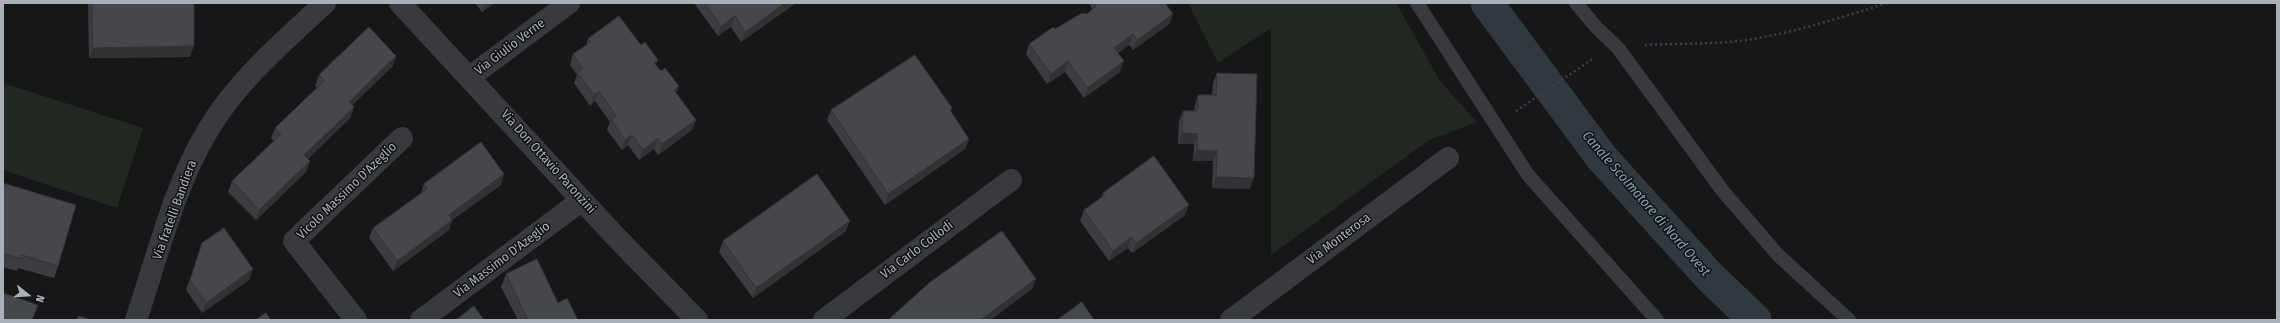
<!DOCTYPE html>
<html>
<head>
<meta charset="utf-8">
<style>
	body { margin:0 }
	#map { position:relative; width:2280px; height:323px; overflow:hidden; background:#171719; font-family:"Fira Sans Condensed",sans-serif }
	canvas { display:block }
	.frame { position:absolute; inset:0; border:4px solid #aab0b7; pointer-events:none }
	.north { position:absolute; left:8px; top:275px; width:40px; height:40px; -webkit-text-stroke:3px #121214; paint-order:stroke; rotate:107deg; font-size:11px; font-weight:700; line-height:16px; text-align:center; color:#aab0b7 }
	.north::after { content:''; display:block; margin:auto; width:14px; height:18px; background:#aab0b7; clip-path:polygon(50% 0,100% 100%,50% 72%,0 100%) }
</style>
</head>
<body>
<div id="map">
<canvas width="2280" height="323"></canvas>
<div class="frame"></div>
<div class="north">N</div>
</div>
<script>
const context = document.querySelector('canvas').getContext('2d');
context.lineJoin = 'round';
function fill(path, color) { context.fillStyle = color; context.fill(path, 'evenodd'); }
function stroke(path, color, width, dash) { context.strokeStyle = color; context.lineWidth = width; context.lineCap = dash ? 'butt' : 'round'; context.setLineDash(dash || []); context.stroke(path); }
function drawText(font, color, halo, rows, align = 'center') {
  context.font = font + ' "Fira Sans Condensed",sans-serif'; context.lineWidth = 3; context.setLineDash([]); context.textBaseline = 'middle'; context.strokeStyle = halo; context.fillStyle = color; for (const [text, x, y, turn = 0] of rows) {
    context.save(); context.translate(x, y); context.rotate((+turn || 0) * Math.PI / 180); context.textAlign = isNaN(turn) ? turn : align; if (halo) context.strokeText(text, 0, 0); context.fillText(text, 0, 0); context.restore();
  }
}
fill(new Path2D(`
	M 1188,3 L 1396,3 L 1440,81 L 1477,122 L 1429,140 L 1271,255 L 1271,28 L 1218,63 Z
	M 3,83 L 143,128 L 117,208 L 3,170 Z`), '#212821');
stroke(new Path2D(`
	M 1487,3 L 1602,158 L 1710,277 L 1755,320`), '#30393d', 33);
stroke(new Path2D(`
	M 1645,45 C 1685,43 1725,45 1764,37 C 1805,29 1847,16 1887,3
	M 1516,111 L 1594,58`), '#3e4144', 2.5, [2, 3]);
stroke(new Path2D(`
	M 1417,3 L 1528,175 L 1657,320
	M 1576,3 L 1596,27 L 1618,48 L 1722,190 L 1778,255 L 1849,320`), '#383a3d', 14);
stroke(new Path2D(`
	M 400,3 L 615,236 L 697,320
	M 470,77 L 569,3
	M 136,320 C 157,258 174,186 208,130 C 238,80 283,42 325,3
	M 356,320 L 294,241 L 402,138
	M 421,320 L 582,200
	M 824,320 L 1011,180
	M 1231,320 L 1448,158`), '#383a3d', 22);
fill(new Path2D(`
	M 88,3 L 194,3 L 190,57 L 89,58 Z
	M 475,3 L 495,3 L 482,12 Z
	M 694,3 L 796,3 L 741,42 L 731,27 L 718,36 Z
	M 1089,3 L 1165,3 L 1173,14 L 1169,24 L 1133,50 L 1129,45 L 1118,53 L 1120,72 L 1084,98 L 1065,72 L 1047,84 L 1026,54 L 1029,44 L 1055,29 L 1087,14 L 1092,9 Z
	M 588,39 L 656,65 L 661,71 L 679,86 L 676,93 L 696,120 L 692,130 L 658,155 L 654,149 L 639,160 L 628,145 L 622,150 L 607,130 L 610,122 L 595,101 L 590,106 L 574,83 L 577,75 L 570,65 L 573,54 L 586,45 Z
	M 393,66 L 352,105 L 354,107 L 350,118 L 308,159 L 310,161 L 306,172 L 256,220 L 228,192 L 232,181 L 274,141 L 271,138 L 275,128 L 317,88 L 315,86 L 319,75 Z
	M 1217,73 L 1250,189 L 1212,188 L 1213,161 L 1193,161 L 1194,144 L 1178,144 L 1179,122 L 1183,111 L 1194,111 L 1195,105 L 1198,95 L 1212,95 L 1213,83 Z
	M 952,108 L 951,111 L 969,139 L 965,149 L 885,205 L 827,120 L 831,110 Z
	M 3,183 L 58,266 L 54,278 L 18,268 L 17,271 L 3,267 Z
	M 424,184 L 501,185 L 452,220 L 449,230 L 393,271 L 369,238 L 373,228 L 421,193 Z
	M 1103,193 L 1185,215 L 1132,253 L 1128,248 L 1109,261 L 1080,221 L 1084,210 L 1101,198 Z
	M 846,231 L 753,298 L 719,252 L 723,241 Z
	M 199,253 L 249,280 L 202,313 L 186,290 Z
	M 506,274 L 558,303 L 578,320 L 518,320 L 501,287 Z`), '#3c3d40');
fill(new Path2D(`
	M 485,3 L 495,3 L 482,12 Z
	M 785,3 L 796,3 L 741,42 L 745,32 Z
	M 1173,14 L 1169,24 L 1133,50 L 1137,40 Z
	M 735,16 L 731,27 L 718,36 L 721,26 Z
	M 1133,34 L 1129,45 L 1110,58 L 1114,48 Z
	M 194,46 L 190,57 L 89,58 L 93,48 Z
	M 396,56 L 393,66 L 345,112 L 349,102 Z
	M 658,60 L 654,70 L 654,63 Z
	M 1068,61 L 1065,72 L 1047,84 L 1051,74 Z
	M 1124,61 L 1120,72 L 1084,98 L 1087,88 Z
	M 679,86 L 675,96 L 674,90 Z
	M 599,91 L 595,101 L 590,106 L 594,95 Z
	M 354,107 L 350,118 L 301,165 L 304,155 Z
	M 696,120 L 692,130 L 658,155 L 662,144 Z
	M 1182,133 L 1197,134 L 1194,144 L 1178,144 Z
	M 632,135 L 628,145 L 622,150 L 625,140 Z
	M 658,138 L 654,149 L 639,160 L 643,150 Z
	M 969,139 L 965,149 L 885,205 L 888,194 Z
	M 1197,150 L 1217,151 L 1213,161 L 1193,161 Z
	M 310,161 L 306,172 L 256,220 L 259,210 Z
	M 504,174 L 501,185 L 452,220 L 449,230 L 393,271 L 397,261 L 449,215 Z
	M 1216,177 L 1254,178 L 1250,189 L 1212,188 Z
	M 1189,205 L 1185,215 L 1132,253 L 1136,243 Z
	M 850,221 L 846,231 L 753,298 L 756,288 Z
	M 1131,237 L 1128,248 L 1109,261 L 1113,251 Z
	M 253,269 L 249,280 L 202,313 L 206,303 Z
	M 1036,279 L 1032,289 L 991,320 L 981,320 Z`), '#313234');
const building = new Path2D(`
	M 92,3 L 194,3 L 194,46 L 93,48 Z
	M 705,3 L 785,3 L 745,32 L 735,16 L 721,26 Z
	M 1095,3 L 1165,3 L 1173,14 L 1137,40 L 1133,34 L 1114,48 L 1124,61 L 1087,88 L 1068,61 L 1051,74 L 1029,44 L 1053,27 L 1055,29 L 1082,13 L 1087,14 L 1095,7 Z
	M 619,16 L 641,45 L 645,42 L 658,60 L 654,63 L 661,71 L 665,68 L 679,86 L 674,90 L 696,120 L 662,144 L 658,138 L 643,150 L 632,135 L 625,140 L 611,119 L 616,116 L 599,91 L 594,95 L 577,73 L 583,68 L 573,54 L 591,42 L 588,39 Z
	M 369,27 L 396,56 L 349,102 L 354,107 L 304,155 L 310,161 L 259,210 L 232,181 L 281,134 L 275,128 L 324,81 L 319,75 Z
	M 915,55 L 952,108 L 950,110 L 969,139 L 888,194 L 831,110 Z
	M 1217,73 L 1257,74 L 1254,178 L 1216,177 L 1217,151 L 1197,150 L 1197,134 L 1182,133 L 1183,111 L 1198,111 L 1198,95 L 1216,95 Z
	M 481,142 L 504,174 L 449,215 L 452,220 L 397,261 L 373,228 L 427,189 L 424,184 Z
	M 1154,156 L 1189,205 L 1136,243 L 1131,237 L 1113,251 L 1084,210 L 1105,195 L 1103,193 Z
	M 817,174 L 850,221 L 756,288 L 723,241 Z
	M 3,183 L 76,205 L 58,266 L 22,255 L 21,259 L 3,253 Z
	M 224,228 L 253,269 L 206,303 L 190,280 L 202,243 Z
	M 1002,231 L 1036,279 L 981,320 L 888,320 L 929,283 Z
	M 537,259 L 558,303 L 567,298 L 578,320 L 528,320 L 506,274 Z
	M 3,293 L 38,305 L 32,320 L 3,320 Z
	M 1082,302 L 1094,320 L 1057,320 Z
	M 474,306 L 484,320 L 456,320 Z
	M 266,313 L 271,320 L 256,320 Z
	M 79,316 L 92,320 L 77,320 Z`);
fill(building, '#46474b');
stroke(building, '#313234', 1);
drawText('13px', '#aab0b7', '#121214', [
	["Via Giulio Verne",510,47,-37],
	["Via Don Ottavio Paronzini",548,162,48],
	["Vicolo Massimo D'Azeglio",347,191,-44],
	["Via fratelli Bandiera",175,210,-70],
	["Via Monterosa",1339,239,-37],
	["Via Carlo Collodi",917,250,-37],
	["Via Massimo D'Azeglio",502,260,-37]
]);
drawText('italic 14px', '#84a1af', '#121214', [
	["Canale Scolmatore di Nord Ovest",1646,204,49]
]);
</script>
</body>
</html>
